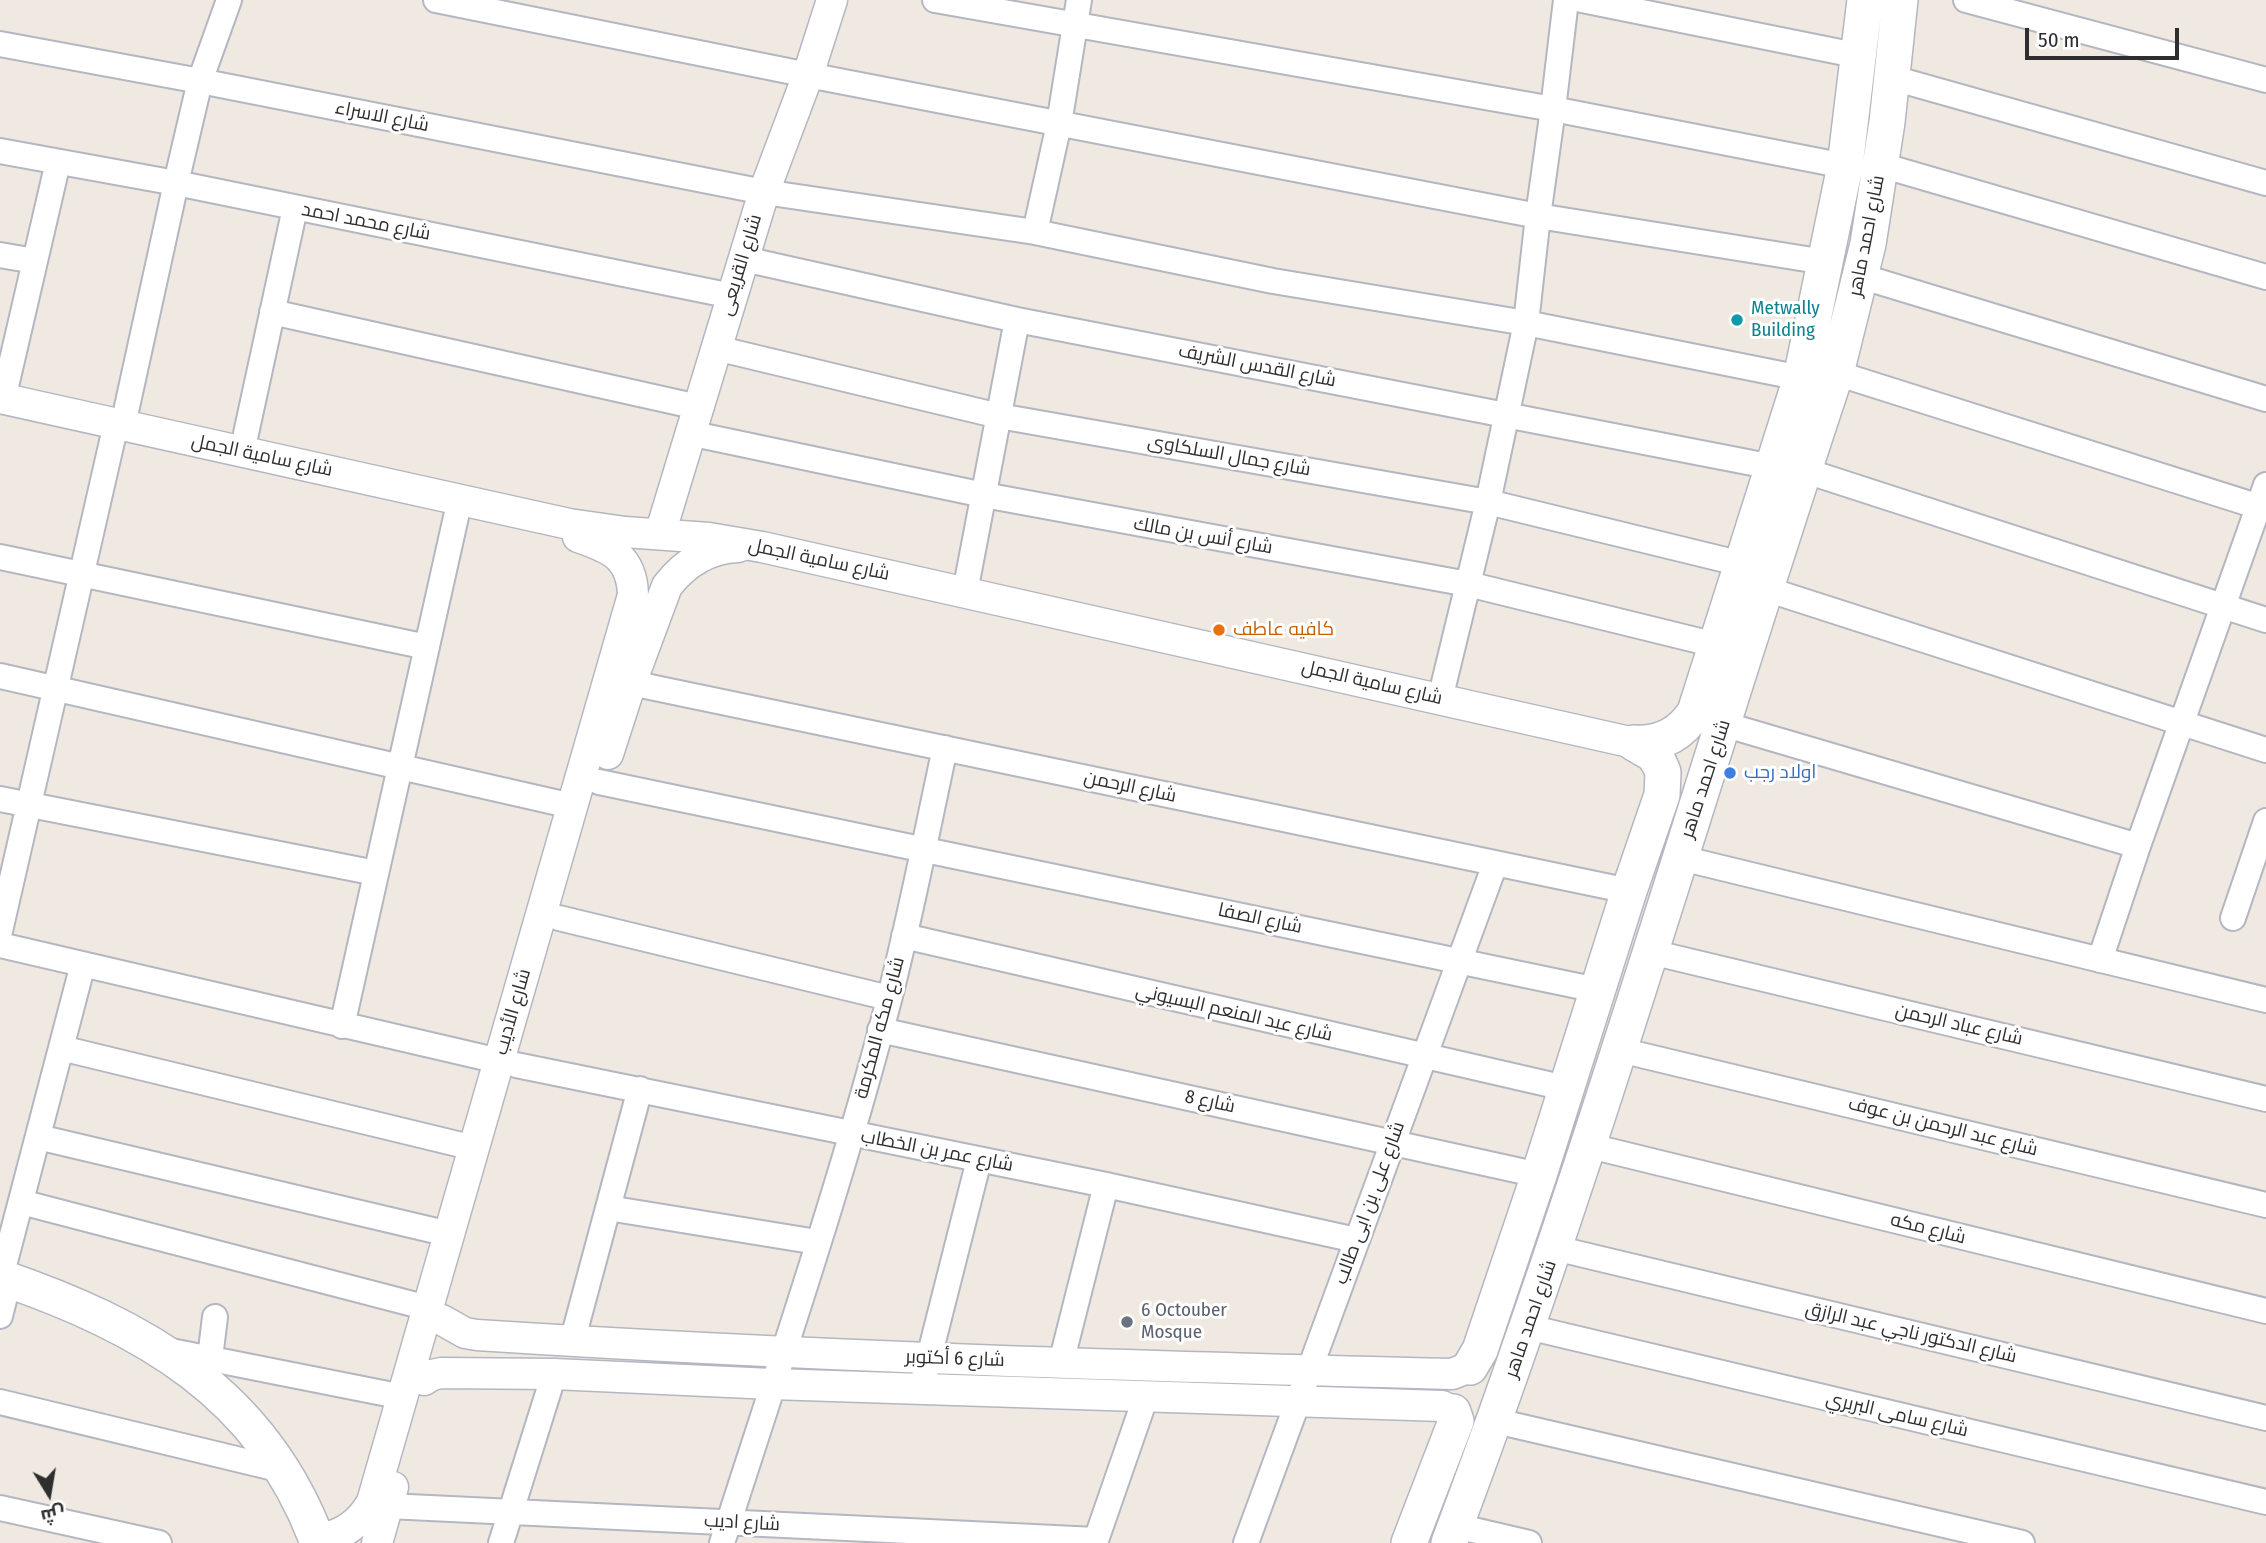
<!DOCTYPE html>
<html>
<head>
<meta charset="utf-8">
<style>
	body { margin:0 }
	#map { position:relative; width:2266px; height:1543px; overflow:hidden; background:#efe9e1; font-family:"Fira Sans Condensed",Cairo,sans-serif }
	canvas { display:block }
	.north { position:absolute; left:14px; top:1459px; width:70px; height:70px; -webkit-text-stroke:5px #fff; paint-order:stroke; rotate:169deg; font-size:19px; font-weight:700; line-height:28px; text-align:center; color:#2e2e2e }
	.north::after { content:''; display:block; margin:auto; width:24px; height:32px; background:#2e2e2e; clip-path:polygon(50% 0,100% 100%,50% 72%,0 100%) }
	.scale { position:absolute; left:2025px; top:28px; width:154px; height:32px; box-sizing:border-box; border:4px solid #2e2e2e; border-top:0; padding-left:9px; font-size:21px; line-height:24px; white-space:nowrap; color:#2e2e2e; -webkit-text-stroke:5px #fff; paint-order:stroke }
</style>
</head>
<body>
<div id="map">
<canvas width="2266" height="1543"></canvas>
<div class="north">ش</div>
<div class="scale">50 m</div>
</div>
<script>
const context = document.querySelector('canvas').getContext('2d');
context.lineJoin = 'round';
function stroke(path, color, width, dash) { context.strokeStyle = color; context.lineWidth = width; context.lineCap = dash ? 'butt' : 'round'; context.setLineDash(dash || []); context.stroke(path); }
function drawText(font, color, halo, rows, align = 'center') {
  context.font = font + ' "Fira Sans Condensed",Cairo,sans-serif'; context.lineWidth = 6; context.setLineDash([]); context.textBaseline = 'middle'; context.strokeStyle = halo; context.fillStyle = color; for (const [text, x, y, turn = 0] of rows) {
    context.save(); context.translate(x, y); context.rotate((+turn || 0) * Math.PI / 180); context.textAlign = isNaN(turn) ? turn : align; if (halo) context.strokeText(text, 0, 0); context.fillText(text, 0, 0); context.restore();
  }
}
const minor = new Path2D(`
	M 436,0 L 808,75 L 1538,216 L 1825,262
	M 935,0 L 1553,109 L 1845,166
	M 1582,0 L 1860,56
	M 1966,0 L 2266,80
	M 0,44 L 200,81 L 764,192 L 1035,232 L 1273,281 L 1526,323 L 1801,378
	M 1893,78 L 2266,183
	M 0,151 L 176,183 L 732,296
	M 1881,165 L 2266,277
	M 1035,232 L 1059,124 L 1079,0
	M 0,255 L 35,261
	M 744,259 L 1017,320 L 1773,467
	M 1860,276 L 2266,399
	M 272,312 L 698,407
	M 716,348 L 999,416 L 1488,502 L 1742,564
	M 1836,373 L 2266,509
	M 3,399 L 58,162
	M 123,425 L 176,183 L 200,81 L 229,0
	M 689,433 L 984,495 L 1468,584 L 1716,645
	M 242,452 L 295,208
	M 1803,470 L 2266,620
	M 0,557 L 427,647
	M 1766,589 L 2266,750
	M 965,592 L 1017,320
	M 0,676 L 572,806
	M 631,683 L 1629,891
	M 1440,699 L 1488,502 L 1526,323 L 1538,216 L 1553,109 L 1566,0
	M 1723,724 L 2138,846
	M 599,782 L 1597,990
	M 0,799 L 376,873
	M 1681,858 L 2266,1000
	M 559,918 L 889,998
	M 2233,918 L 2266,821
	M 0,931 L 116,424
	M 904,936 L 1565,1088
	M 0,945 L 499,1061
	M 1651,952 L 2266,1099
	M 2100,960 L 2138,846 L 2266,485
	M 342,1026 L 460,499
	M 880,1030 L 1539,1175
	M 61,1048 L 474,1148
	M 1620,1050 L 2266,1205
	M 516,1065 L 1106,1185 L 1356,1240
	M 38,1137 L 449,1234
	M 1590,1146 L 2266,1311
	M 21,1202 L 428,1308
	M 608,1208 L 817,1242
	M 1555,1248 L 2266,1418
	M 1,1277 L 83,964
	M 0,1316 L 9,1280
	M 1528,1327 L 2266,1502
	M 572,1342 L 640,1089
	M 166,1350 L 403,1397
	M 210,1358 L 215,1317
	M 1061,1363 L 1106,1185
	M 921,1389 L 979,1160
	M 0,1402 L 282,1470
	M 1496,1421 L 2022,1543
	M 388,1506 L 1096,1540
	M 0,1508 L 159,1543
	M 1456,1526 L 1529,1543
	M 501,1543 L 554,1374
	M 722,1543 C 780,1362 842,1181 890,996 C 911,914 927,831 945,748
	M 1095,1543 L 1146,1396
	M 1246,1543 L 1495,864`);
const tertiary = new Path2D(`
	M 0,398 L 569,524 L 625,532 L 709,538 L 762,547 L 1634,743
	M 660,534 L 764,192 L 808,75 L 832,0
	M 608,754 L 631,683 L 667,586 C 685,563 708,548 738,547
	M 442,1320 L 465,1333 L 477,1335 C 801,1356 1127,1366 1452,1374 L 1470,1367
	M 424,1380 L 432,1375 L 441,1373 L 554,1374 L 772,1384 L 1442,1406 L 1453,1412
	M 316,1539 C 341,1537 360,1524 372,1502 L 633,595 C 632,556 610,548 578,537
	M 377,1543 L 393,1487`);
const secondary = new Path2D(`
	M 1634,743 C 1661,745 1681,734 1695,712 L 1801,378 L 1845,166 L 1865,0
	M 0,1277 C 143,1326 263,1393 318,1543
	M 1470,1367 L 1480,1350 L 1539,1175 L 1629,891 L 1662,795 L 1663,772 L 1659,763 L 1653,754 L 1634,743
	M 1409,1543 L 1456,1421 L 1453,1412
	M 1449,1543 C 1594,1158 1706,762 1836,373 L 1868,244 L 1887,122 L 1900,0`);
stroke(minor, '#b4b7c1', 28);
stroke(tertiary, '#b4b7c1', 33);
stroke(secondary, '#b4b7c1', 38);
stroke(minor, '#fff', 24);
stroke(tertiary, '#fff', 30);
stroke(secondary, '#fff', 35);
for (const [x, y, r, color] of [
	[1737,320,7,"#0f9aa8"],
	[1219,630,7,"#e8710a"],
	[1730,773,7,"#3f7fe0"],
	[1127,1322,7,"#6b7280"]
]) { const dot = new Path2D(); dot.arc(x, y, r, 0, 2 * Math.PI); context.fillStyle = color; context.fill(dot); stroke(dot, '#fff', 2.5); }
drawText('19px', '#2e2e2e', '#fff', [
	["شارع الاسراء",382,117,11],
	["شارع محمد احمد",366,222,11],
	["شارع احمد ماهر",1867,236,-79],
	["شارع القريعى",741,265,-73],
	["شارع القدس الشريف",1257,366,11],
	["شارع سامية الجمل",262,456,12],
	["شارع جمال السلكاوى",1229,456,10],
	["شارع أنس بن مالك",1203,536,10],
	["شارع سامية الجمل",819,560,12],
	["شارع سامية الجمل",1372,683,13],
	["شارع احمد ماهر",1706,779,-72],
	["شارع الرحمن",1130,787,12],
	["شارع الصفا",1260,919,12],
	["شارع الأديب",513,1012,-74],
	["شارع عبد المنعم البسيوني",1234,1013,13],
	["شارع عباد الرحمن",1959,1025,13],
	["شارع مكه المكرمة",880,1028,-75],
	["شارع 8",1210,1102,12],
	["شارع عبد الرحمن بن عوف",1943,1127,14],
	["شارع عمر بن الخطاب",937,1151,11],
	["شارع على بن ابى طالب",1370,1203,-70],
	["شارع مكه",1928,1229,14],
	["شارع احمد ماهر",1531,1319,-71],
	["شارع الدكتور ناجي عبد الرازق",1911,1333,13],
	["شارع 6 أكتوبر",955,1359,2],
	["شارع سامى البربري",1897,1415,13],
	["شارع اديب",742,1523,3]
]);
drawText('19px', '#0d838f', '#fff', [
	["Metwally",1751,309],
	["Building",1751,331]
], 'left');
drawText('19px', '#c56008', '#fff', [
	["كافيه عاطف",1233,630]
], 'left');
drawText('19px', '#366cbe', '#fff', [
	["اولاد رجب",1744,773]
], 'left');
drawText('19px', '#5b616d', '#fff', [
	["6 Octouber",1141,1311],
	["Mosque",1141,1333]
], 'left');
</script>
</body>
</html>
